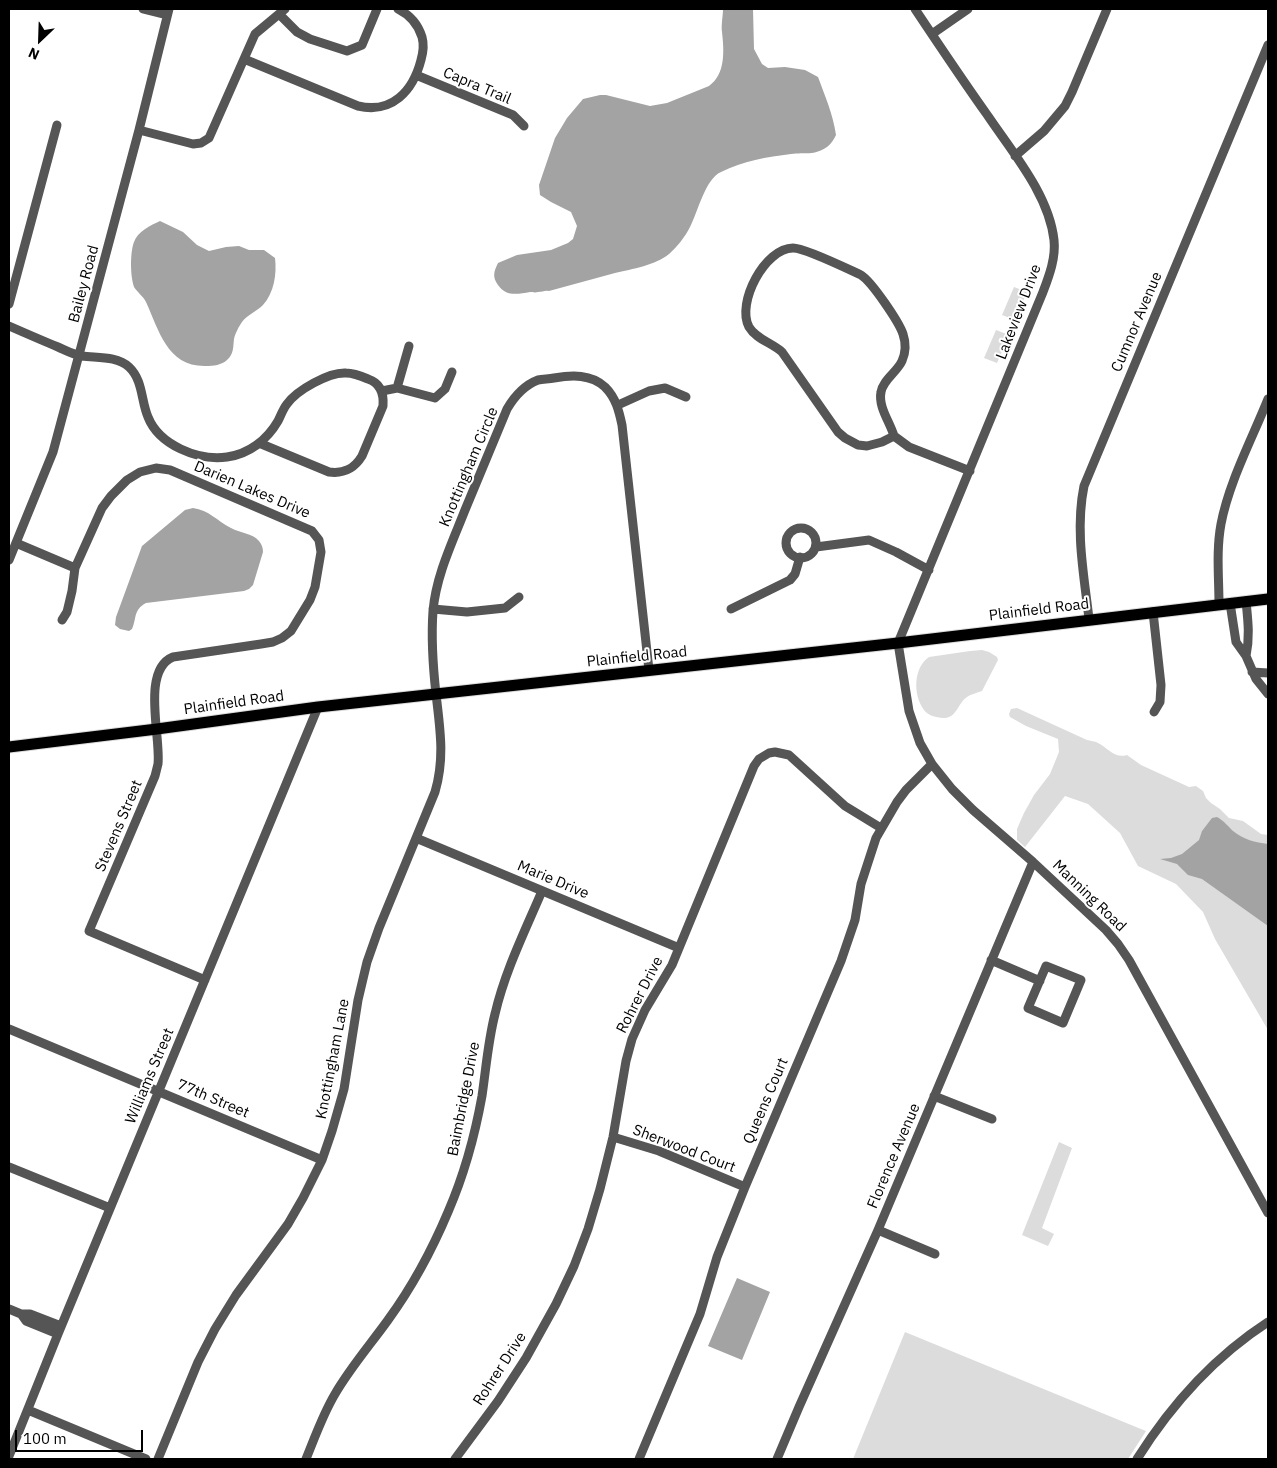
<!DOCTYPE html>
<html>
<head>
<meta charset="utf-8">
<style>
	body { margin:0 }
	#map { position:relative; width:1277px; height:1468px; overflow:hidden; background:#fff; font-family:"IBM Plex Sans",sans-serif }
	canvas { display:block }
	.frame { position:absolute; inset:0; border:10px solid #000; pointer-events:none }
	.north { position:absolute; left:15px; top:15px; width:50px; height:50px; -webkit-text-stroke:4px #fff; paint-order:stroke; rotate:204deg; font-size:14px; font-weight:700; line-height:20px; text-align:center; color:#000 }
	.north::after { content:''; display:block; margin:auto; width:18px; height:22px; background:#000; clip-path:polygon(50% 0,100% 100%,50% 72%,0 100%) }
	.scale { position:absolute; left:15px; top:1430px; width:128px; height:22px; box-sizing:border-box; border:2px solid #000; border-top:0; padding-left:6px; font-size:15px; line-height:18px; white-space:nowrap; color:#000; -webkit-text-stroke:4px #fff; paint-order:stroke }
</style>
</head>
<body>
<div id="map">
<canvas width="1277" height="1468"></canvas>
<div class="frame"></div>
<div class="north">N</div>
<div class="scale">100 m</div>
</div>
<script>
const context = document.querySelector('canvas').getContext('2d');
context.lineJoin = 'round';
function fill(path, color) { context.fillStyle = color; context.fill(path, 'evenodd'); }
function stroke(path, color, width, dash) { context.strokeStyle = color; context.lineWidth = width; context.lineCap = dash ? 'butt' : 'round'; context.setLineDash(dash || []); context.stroke(path); }
function drawText(font, color, halo, rows, align = 'center') {
  context.font = font + ' "IBM Plex Sans",sans-serif'; context.lineWidth = 4; context.setLineDash([]); context.textBaseline = 'middle'; context.strokeStyle = halo; context.fillStyle = color; for (const [text, x, y, turn = 0] of rows) {
    context.save(); context.translate(x, y); context.rotate((+turn || 0) * Math.PI / 180); context.textAlign = isNaN(turn) ? turn : align; if (halo) context.strokeText(text, 0, 0); context.fillText(text, 0, 0); context.restore();
  }
}
fill(new Path2D(`
	M 1014,287 L 1027,292 L 1015,320 L 1002,315 Z
	M 996,330 L 1009,335 L 997,363 L 984,358 Z
	M 982,650 L 989,652 L 997,657 L 998,660 L 982,691 C 977,693 971,694 967,697 C 958,703 957,717 945,718 C 938,718 928,716 924,710 C 913,695 913,668 929,657 L 970,651 Z
	M 1017,708 L 1087,740 C 1090,741 1095,741 1098,743 C 1108,748 1115,759 1127,755 L 1141,765 L 1189,787 L 1196,786 L 1203,791 L 1206,798 L 1211,803 L 1220,809 L 1229,818 L 1243,821 L 1261,834 L 1268,835 L 1268,1030 L 1215,939 L 1203,912 L 1176,884 L 1138,866 L 1120,833 L 1088,804 L 1065,796 L 1025,847 L 1017,840 L 1017,829 L 1024,813 L 1034,795 L 1050,774 L 1059,752 L 1058,739 L 1026,726 L 1010,717 L 1009,714 L 1011,709 Z
	M 1059,1142 L 1072,1148 L 1042,1228 L 1054,1234 L 1048,1246 L 1022,1235 Z
	M 905,1332 L 1136,1427 L 1146,1431 L 1128,1459 L 853,1459 Z`), '#dcdcdc');
fill(new Path2D(`
	M 723,9 L 753,9 L 754,49 L 762,64 L 768,68 L 785,67 L 805,70 L 818,77 C 825,96 833,114 836,135 C 834,139 831,144 827,147 C 814,156 805,152 791,154 C 767,157 743,161 721,172 C 705,179 698,212 690,227 C 685,237 677,247 669,254 C 656,265 632,269 615,273 C 593,279 571,285 549,291 C 545,290 542,292 538,292 C 535,293 532,292 530,292 C 518,294 506,297 498,285 C 492,277 494,271 498,263 L 517,255 L 551,250 L 568,243 L 573,239 L 577,226 L 571,212 L 551,202 L 540,195 L 539,185 L 555,138 L 567,118 L 583,99 L 600,95 L 606,95 L 650,106 L 667,103 L 709,86 C 726,74 724,50 722,32 C 721,25 723,16 723,9 Z
	M 160,221 L 183,232 L 197,245 L 209,251 L 226,247 L 239,246 L 249,250 L 264,250 L 275,258 C 277,274 274,293 263,305 C 257,311 247,315 242,322 C 239,326 235,334 234,339 C 233,347 234,354 227,360 C 222,365 213,366 206,366 C 167,367 159,330 146,302 C 143,296 137,292 134,287 C 130,276 130,252 134,242 C 137,232 151,225 160,221 Z
	M 193,508 C 209,510 217,521 231,528 C 240,533 252,533 259,541 C 262,545 263,548 263,552 L 253,585 L 249,589 L 244,591 L 146,603 C 133,610 137,618 132,629 L 129,631 L 120,629 L 115,625 L 116,617 L 142,546 L 185,510 Z
	M 1217,817 C 1224,821 1228,826 1233,831 C 1244,840 1255,842 1268,844 L 1268,926 L 1202,879 L 1188,875 L 1177,864 L 1160,859 L 1171,858 L 1182,854 L 1199,840 L 1202,831 L 1212,818 Z
	M 737,1278 L 770,1292 L 742,1360 L 708,1346 Z`), '#a3a3a3');
const major = new Path2D(`
	M 9,747 L 157,729 L 318,707 L 898,643 L 1268,599`);
stroke(major, '#dbdbdb', 13);
stroke(new Path2D(`
	M 143,9 L 167,15
	M 915,9 C 939,45 963,81 988,116 C 1013,153 1049,195 1054,240 C 1056,258 1049,276 1043,292 L 898,643 L 909,711 L 920,743 L 932,764 L 952,789 L 973,810 L 1033,862 L 1106,930 L 1118,944 L 1129,960 L 1268,1213
	M 279,14 L 297,32 L 310,39 L 347,51 L 362,45 L 377,9
	M 932,34 L 968,9
	M 244,59 L 358,106 C 392,114 413,91 421,60 C 423,53 424,44 422,37 C 418,24 410,15 398,9
	M 416,75 L 513,115 L 524,126
	M 139,130 L 193,144 L 201,143 L 209,138 L 255,34 L 285,9
	M 1015,156 L 1044,131 L 1065,106 L 1072,92 L 1107,9
	M 9,304 L 57,125
	M 9,326 C 25,333 41,340 58,347 C 65,350 74,355 82,356 C 98,358 117,356 129,367 C 143,380 141,401 148,417 C 159,445 198,461 227,457 C 249,454 267,440 278,421 C 281,415 283,409 287,404 C 297,390 329,372 346,373 C 354,373 361,376 368,379 C 380,383 384,393 383,406 L 362,456 C 354,469 344,474 329,472 L 259,443
	M 397,388 L 409,346
	M 382,391 L 397,388 L 435,398 L 445,389 L 452,372
	M 618,405 L 649,391 L 665,388 L 686,397
	M 894,436 C 890,422 878,407 881,392 C 883,380 897,372 902,361 C 906,352 906,343 903,334 C 899,322 872,282 861,275 C 848,269 805,248 793,248 C 765,248 736,303 749,327 C 756,339 772,343 782,352 L 838,432 L 845,438 L 858,445 L 867,446 L 882,442 L 894,436 L 909,447 L 970,471
	M786 543a15 15 0 1 1 30 0a15 15 0 1 1-30 0Z
	M 16,543 L 75,568
	M 816,547 L 869,540 L 896,552 L 929,570
	M 9,560 L 53,452 L 139,130 L 169,9
	M 1230,603 L 1236,642 L 1246,656 L 1256,679 L 1268,694
	M 1219,605 C 1219,578 1216,551 1221,524 C 1229,482 1252,439 1268,399
	M 433,609 L 467,612 L 505,608 L 519,597
	M 731,609 L 790,580 L 795,574 L 800,557
	M 1153,612 L 1161,685 L 1160,702 L 1154,712
	M 1089,619 C 1084,575 1075,530 1084,486 L 1268,45
	M 62,620 L 67,612 L 72,591 L 75,568 L 102,508 L 111,496 L 127,480 L 140,472 L 156,468 L 170,470 L 312,531 L 319,540 L 321,552 L 315,587 L 310,600 L 291,631 L 282,638 L 273,642 L 261,644 L 173,657 C 141,670 161,737 158,764 C 157,768 156,772 155,776 L 89,931 L 205,980
	M 1246,656 C 1250,637 1248,621 1246,601
	M 1252,672 L 1268,673
	M 416,838 L 679,948
	M 991,960 L 1040,981
	M 1046,966 L 1081,980 L 1063,1023 L 1028,1008 Z
	M 9,1029 L 322,1160
	M 934,1096 L 992,1119
	M 613,1137 L 659,1151 L 745,1187
	M 9,1167 L 110,1208
	M 878,1230 L 935,1254
	M 9,1309 L 21,1314 L 30,1314 L 61,1326
	M 21,1314 L 26,1321 L 58,1334
	M 28,1410 L 146,1459
	M 9,1456 L 58,1334 L 318,707
	M 158,1459 L 198,1362 L 215,1329 L 236,1295 L 288,1224 L 303,1198 L 322,1160 L 332,1131 L 344,1089 L 358,1000 L 367,962 L 379,928 L 435,792 C 445,758 440,729 436,694 C 433,667 431,639 433,611 C 436,576 452,543 465,510 C 479,477 493,443 507,409 C 514,397 525,385 538,380 C 543,379 549,379 554,378 C 572,375 591,374 605,387 C 616,398 619,411 622,425 L 649,670
	M 306,1459 C 315,1437 323,1414 335,1394 C 350,1368 370,1345 388,1320 C 412,1287 432,1250 448,1212 C 464,1175 475,1135 482,1096 C 486,1069 488,1041 495,1014 C 505,971 525,931 542,891
	M 455,1459 L 498,1401 L 526,1358 L 556,1304 L 574,1266 L 588,1229 L 600,1189 L 613,1137 L 626,1061 L 632,1039 L 645,1010 L 672,965 L 754,766 L 759,759 L 769,753 L 775,752 L 789,755 L 845,806 L 881,828
	M 639,1459 L 700,1314 L 717,1257 L 745,1187 L 841,961 L 855,920 L 861,884 L 876,838 L 897,802 L 906,790 L 932,764
	M 777,1459 L 799,1407 L 878,1230 L 1033,862
	M 1137,1459 C 1171,1405 1214,1357 1268,1322`), '#555', 9);
stroke(major, '#000', 11);
drawText('15px', '#000', '#fff', [
	["Capra Trail",477,86,23],
	["Bailey Road",84,284,-75],
	["Lakeview Drive",1019,312,-69],
	["Cumnor Avenue",1137,322,-67],
	["Knottingham Circle",469,467,-67],
	["Darien Lakes Drive",252,490,23],
	["Plainfield Road",1039,610,-7],
	["Plainfield Road",637,657,-6],
	["Plainfield Road",234,703,-8],
	["Stevens Street",119,826,-67],
	["Marie Drive",553,880,23],
	["Manning Road",1089,896,44],
	["Rohrer Drive",640,995,-63],
	["Knottingham Lane",333,1059,-79],
	["Williams Street",150,1076,-67],
	["77th Street",213,1099,23],
	["Baimbridge Drive",464,1099,-79],
	["Queens Court",766,1101,-67],
	["Sherwood Court",684,1149,21],
	["Florence Avenue",894,1156,-67],
	["Rohrer Drive",500,1369,-57]
]);
</script>
</body>
</html>
